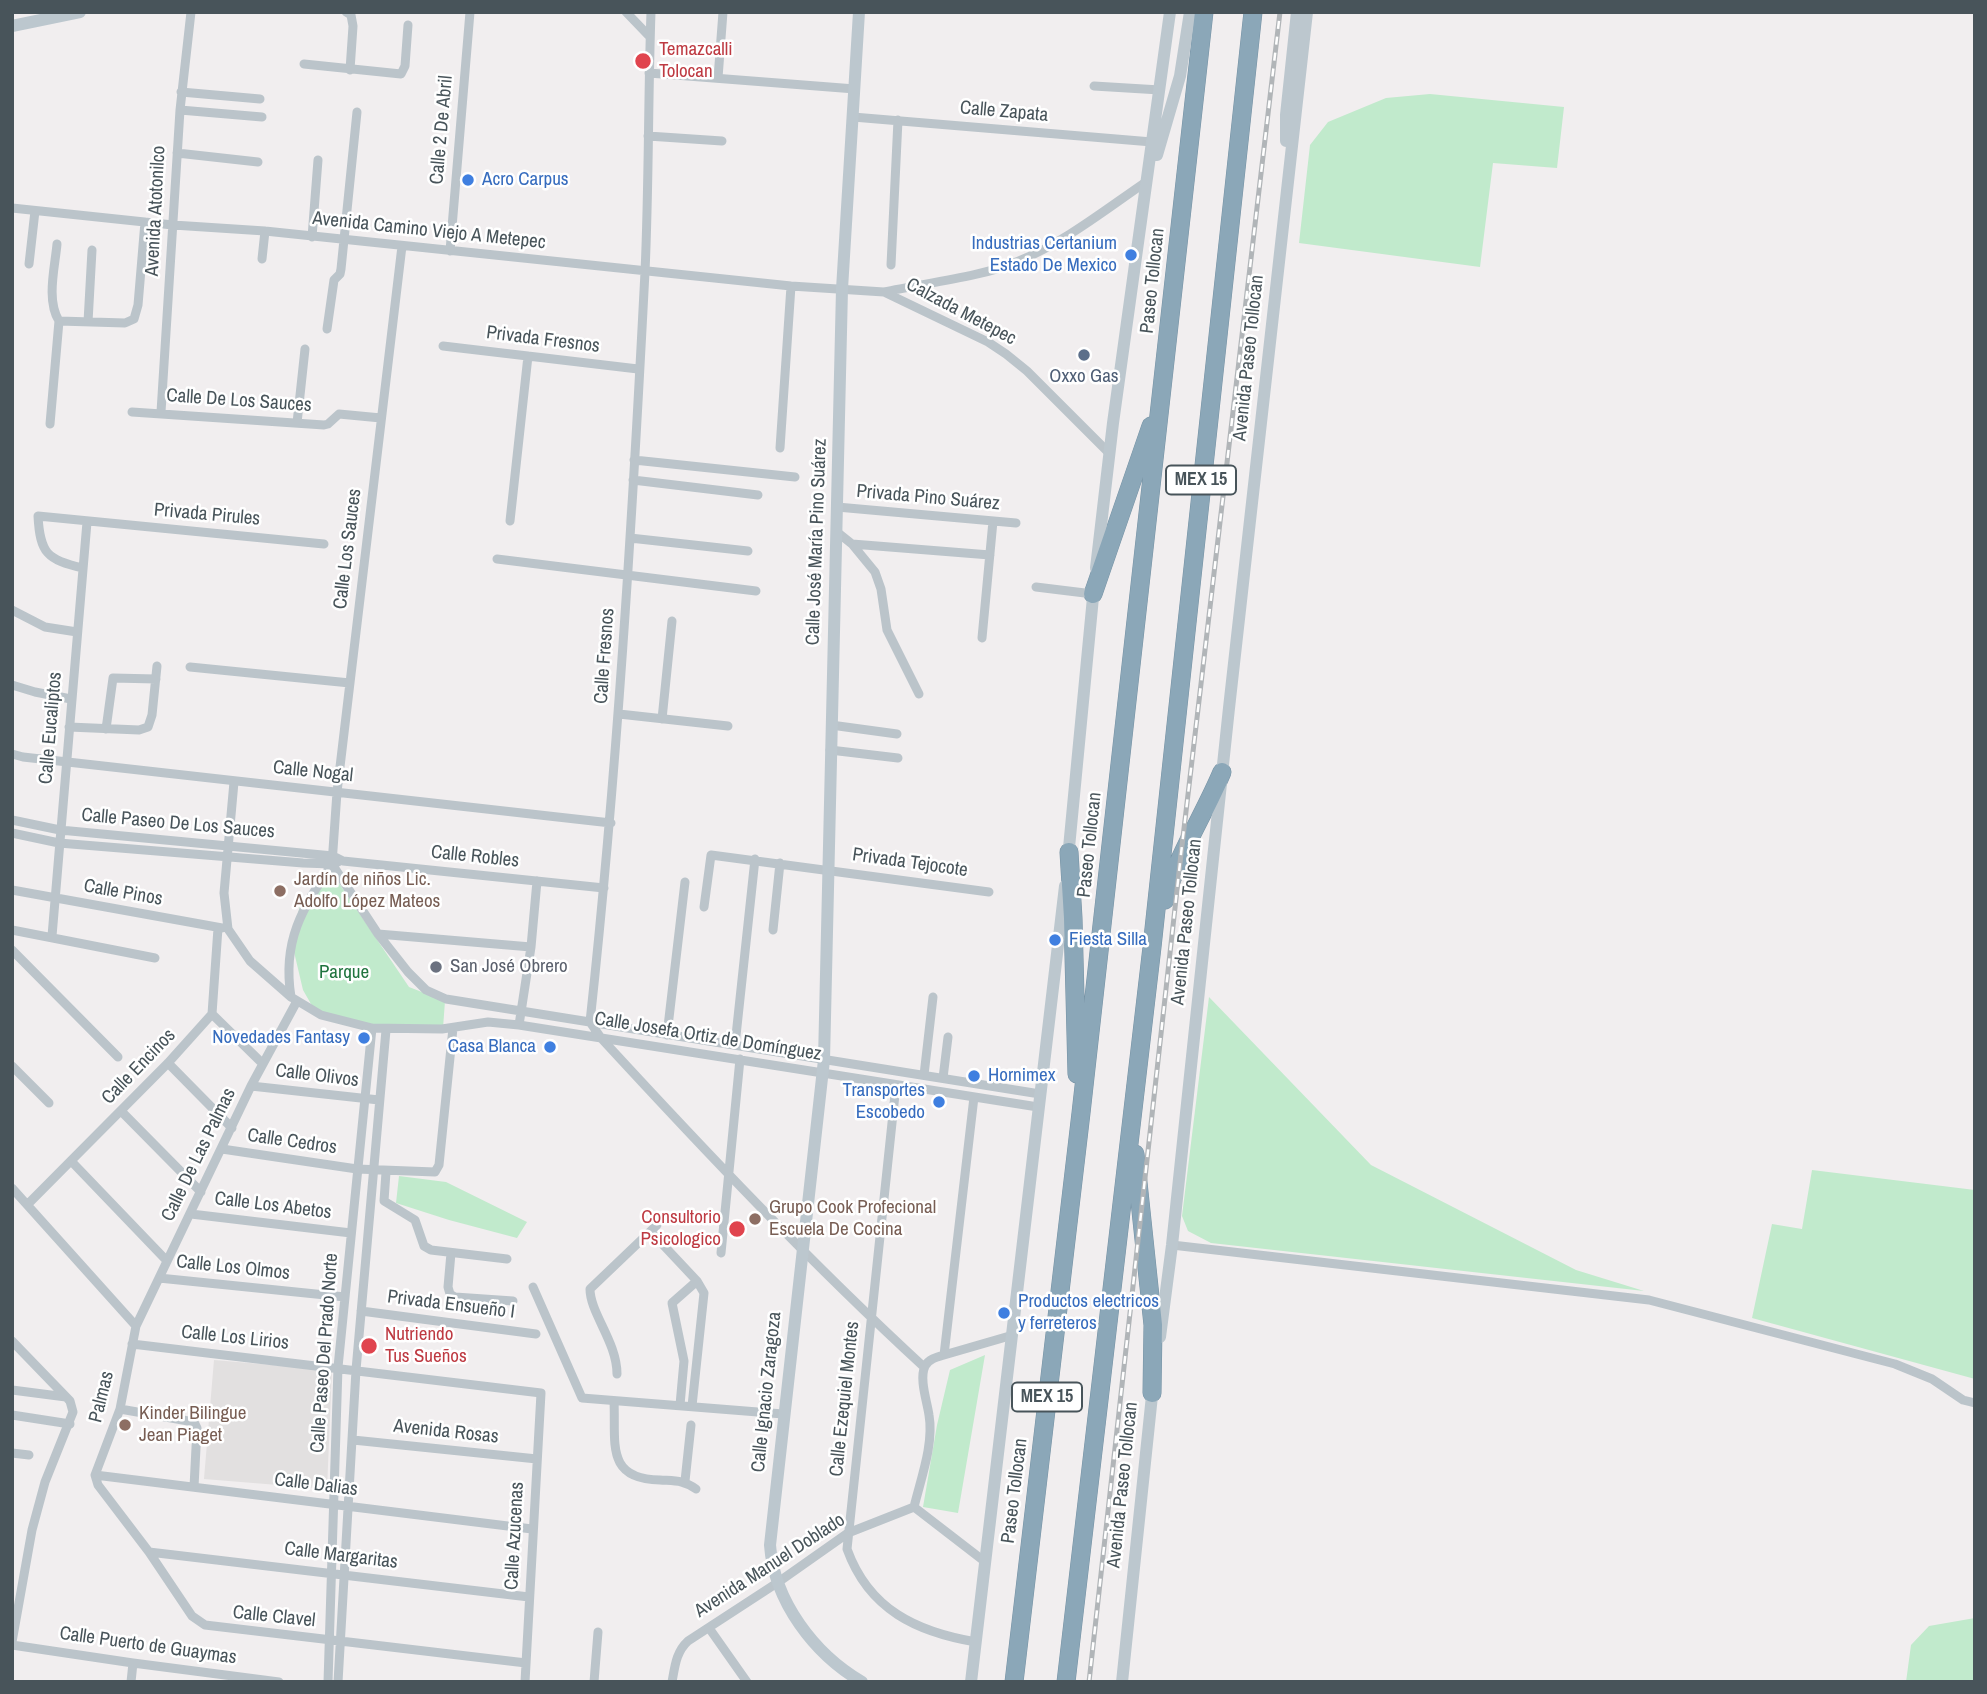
<!DOCTYPE html>
<html>
<head>
<meta charset="utf-8">
<style>
	body { margin:0 }
	#map { position:relative; width:1987px; height:1694px; overflow:hidden; background:#f1eeef; font-family:"Archivo Narrow",sans-serif }
	canvas { display:block }
	.frame { position:absolute; inset:0; border:14px solid #48545a; pointer-events:none }
</style>
</head>
<body>
<div id="map">
<canvas width="1987" height="1694"></canvas>
<div class="frame"></div>
</div>
<script>
const context = document.querySelector('canvas').getContext('2d');
context.lineJoin = 'round';
function fill(path, color) { context.fillStyle = color; context.fill(path, 'evenodd'); }
function stroke(path, color, width, dash) { context.strokeStyle = color; context.lineWidth = width; context.lineCap = dash ? 'butt' : 'round'; context.setLineDash(dash || []); context.stroke(path); }
function drawText(font, color, halo, rows, align = 'center') {
  context.font = font + ' "Archivo Narrow",sans-serif'; context.lineWidth = 5; context.setLineDash([]); context.textBaseline = 'middle'; context.strokeStyle = halo; context.fillStyle = color; for (const [text, x, y, turn = 0] of rows) {
    context.save(); context.translate(x, y); context.rotate((+turn || 0) * Math.PI / 180); context.textAlign = isNaN(turn) ? turn : align; if (halo) context.strokeText(text, 0, 0); context.fillText(text, 0, 0); context.restore();
  }
}
fill(new Path2D(`
	M 214,1360 L 332,1370 L 327,1489 L 204,1479 Z`), '#e2e0e0');
fill(new Path2D(`
	M 1430,94 L 1564,107 L 1557,168 L 1493,163 L 1480,267 L 1299,243 L 1310,145 L 1328,122 L 1386,98 Z
	M 328,867 L 409,987 L 445,1001 L 443,1028 L 371,1028 L 315,1011 L 303,990 L 291,939 L 300,906 Z
	M 1209,997 L 1371,1165 L 1576,1270 L 1644,1291 L 1211,1243 L 1188,1231 L 1182,1216 Z
	M 1812,1170 L 1975,1190 L 1975,1379 L 1752,1318 L 1772,1224 L 1802,1229 Z
	M 399,1176 L 446,1182 L 527,1222 L 517,1238 L 449,1220 L 396,1203 Z
	M 985,1355 L 958,1513 L 923,1507 L 937,1425 L 950,1370 Z
	M 1975,1618 L 1975,1682 L 1906,1682 L 1911,1645 L 1929,1626 Z`), '#c1eacc');
const highway = new Path2D(`
	M 1093,594 L 1151,426
	M 1069,852 L 1073,918 L 1077,1074
	M 1165,900 C 1178,854 1204,815 1222,772
	M 1135,1154 L 1153,1325 L 1152,1393
	M 1014,1682 L 1081,1113 L 1204,12
	M 1066,1682 L 1152,947 L 1253,12`);
stroke(highway, '#7692a4', 19);
stroke(new Path2D(`
	M 346,12 L 351,15 L 353,26 L 350,70
	M 626,12 L 650,37
	M 651,12 C 648,99 649,185 645,272 C 632,523 617,773 590,1022 L 601,1038 C 705,1151 811,1263 924,1367
	M 304,64 L 401,74 L 405,66 L 408,25
	M 649,73 L 855,89
	M 718,78 L 723,12
	M 1094,86 L 1160,90
	M 181,92 L 260,99
	M 180,110 L 262,117
	M 853,117 L 1152,142
	M 648,136 L 722,141
	M 177,153 L 258,162
	M 12,208 L 173,225 L 265,231 L 791,286 L 884,292 L 988,342 L 1006,354 L 1027,371 L 1109,453
	M 312,237 L 318,160
	M 57,244 C 55,267 46,300 59,321
	M 402,246 L 337,792 L 332,864 L 378,934 L 408,972 L 426,990 L 446,999 L 1040,1094
	M 450,251 L 470,12
	M 262,259 L 265,231
	M 29,264 L 35,211
	M 891,265 L 898,120
	M 884,292 C 925,283 982,277 1019,261 C 1065,242 1106,209 1146,182
	M 59,321 L 125,323 L 134,319 L 138,305 L 145,222
	M 88,322 L 92,250
	M 327,329 L 334,280 L 340,274 L 341,269 L 357,112
	M 443,346 L 638,369
	M 132,412 L 324,425 L 328,424 L 339,414 L 381,418
	M 161,412 L 180,110 L 191,12
	M 297,423 L 305,349
	M 50,424 L 59,321
	M 780,448 L 791,286
	M 634,460 L 795,477
	M 633,480 L 758,495
	M 837,507 L 1016,523
	M 510,521 L 528,356
	M 837,532 L 852,544 L 875,572 L 881,589 L 887,630 L 919,694
	M 630,538 L 748,551
	M 852,544 L 990,555
	M 497,559 L 756,591
	M 83,568 C 47,560 40,553 38,516 L 324,544
	M 1036,587 L 1093,594
	M 12,610 L 45,627 L 77,632
	M 982,638 L 993,521
	M 190,667 L 350,683
	M 12,685 L 35,692 L 71,699
	M 619,714 L 728,726
	M 662,719 L 672,621
	M 831,725 L 897,734
	M 69,727 L 139,730 L 148,727 L 152,715 L 157,666
	M 106,729 L 113,678 L 156,679
	M 830,750 L 898,758
	M 12,754 L 23,757 L 611,823
	M 234,782 L 224,893 L 228,929 L 250,961 L 291,997 L 321,1015 L 372,1028 L 442,1029 L 488,1022 L 519,1025 L 1038,1107
	M 12,820 L 60,830 L 333,856 L 343,861 L 604,888
	M 12,833 L 59,843 L 303,863 L 332,864 L 338,862
	M 12,890 L 222,928
	M 704,907 L 711,855 L 989,892
	M 12,930 L 155,958
	M 773,930 L 780,863
	M 378,934 L 531,947
	M 52,936 L 87,522
	M 12,950 L 118,1057
	M 291,997 C 282,941 302,909 332,864
	M 212,1014 L 263,1064
	M 519,1025 L 531,947 L 537,881
	M 667,1035 L 685,882
	M 735,1045 L 755,859
	M 168,1063 L 232,1128
	M 12,1066 L 49,1103
	M 924,1075 L 933,997
	M 943,1078 L 948,1037
	M 896,1085 L 847,1549 C 869,1610 917,1632 976,1642
	M 251,1086 L 379,1100
	M 121,1111 L 201,1192
	M 222,1149 L 357,1169 L 435,1172 L 439,1165 L 453,1028
	M 72,1162 L 167,1261
	M 386,1172 L 384,1201 L 415,1220 L 424,1246 L 431,1250 L 507,1259
	M 12,1188 L 136,1326
	M 28,1204 L 168,1063 L 212,1014 L 218,928
	M 191,1214 L 351,1233
	M 651,1232 L 697,1281 L 704,1293 L 692,1406
	M 1172,1245 L 1649,1300 L 1895,1364 L 1932,1379 L 1963,1400 L 1975,1403
	M 451,1253 L 448,1287 L 450,1294 L 455,1297 L 513,1301
	M 721,1253 L 740,1059
	M 159,1278 L 345,1297
	M 533,1287 L 582,1398 L 783,1414
	M 361,1311 L 536,1334
	M 12,1341 L 70,1401 L 73,1412 L 45,1482 L 32,1530 L 12,1642
	M 132,1344 L 541,1393 L 525,1682
	M 944,1355 L 1013,1335
	M 617,1374 C 617,1342 590,1313 590,1289 L 657,1225
	M 12,1390 L 66,1397
	M 614,1401 C 616,1443 605,1479 660,1480 C 675,1481 684,1480 696,1489
	M 680,1405 L 684,1361 L 672,1303 L 697,1281
	M 120,1409 L 194,1422 L 197,1428 L 194,1487
	M 12,1415 L 70,1424
	M 353,1440 L 537,1459
	M 12,1453 L 29,1455
	M 95,1475 L 120,1409 L 136,1326 L 251,1086 L 297,1001
	M 95,1475 L 98,1485 L 149,1552 L 192,1616 L 205,1625 L 526,1663
	M 95,1475 L 532,1529
	M 685,1481 L 691,1425
	M 914,1507 C 921,1478 934,1444 929,1415 C 927,1401 919,1379 925,1366 C 929,1359 937,1357 944,1355 L 974,1097
	M 914,1507 L 984,1561
	M 149,1552 L 529,1597
	M 709,1628 L 747,1682
	M 12,1645 L 133,1663 L 279,1682
	M 131,1682 L 133,1663
	M 328,1682 L 338,1367 L 372,1028
	M 338,1682 L 356,1370 L 386,1030
	M 594,1682 L 598,1632
	M 672,1682 C 675,1666 676,1652 688,1641 L 777,1583 L 848,1533 L 914,1507`), '#bbc4ca', 9);
stroke(new Path2D(`
	M 859,12 L 842,289 L 824,1060 L 770,1545 C 774,1601 814,1654 862,1682
	M 12,26 L 80,12
	M 1286,141 L 1286,115 L 1297,12
	M 1157,155 L 1180,76 L 1190,12
	M 1096,568 L 1113,423 L 1170,12
	M 1068,858 L 1094,587
	M 1160,1337 L 1172,1245 L 1229,708 L 1307,12
	M 971,1682 L 1065,886
	M 1122,1682 L 1153,1386`), '#bcc7ce', 12);
stroke(highway, '#8ba7b8', 18);
const rail = new Path2D(`
	M 1089,1682 L 1181,854 L 1280,12`);
stroke(rail, '#b1b5b8', 5);
stroke(rail, '#fff', 2.5, [8]);
for (const [x, y, r, color] of [
	[643,61,9,"#e0444e"],
	[468,180,7,"#3f7fe0"],
	[1131,255,7,"#3f7fe0"],
	[1084,355,7,"#5c6f8a"],
	[280,891,7,"#8d6e63"],
	[1055,940,7,"#3f7fe0"],
	[436,967,7,"#6b7280"],
	[364,1038,7,"#3f7fe0"],
	[550,1047,7,"#3f7fe0"],
	[974,1076,7,"#3f7fe0"],
	[939,1102,7,"#3f7fe0"],
	[755,1219,7,"#8d6e63"],
	[737,1229,9,"#e0444e"],
	[1004,1313,7,"#3f7fe0"],
	[369,1346,9,"#e0444e"],
	[125,1425,7,"#8d6e63"]
]) { const dot = new Path2D(); dot.arc(x, y, r, 0, 2 * Math.PI); context.fillStyle = color; context.fill(dot); stroke(dot, '#fff', 2.5); }
for (const [x, y, w] of [
	[1201,480,70],
	[1047,1397,70]
]) { const box = new Path2D(); box.roundRect(x - w / 2, y - 14.5, w, 29, 5); context.fillStyle = '#fff'; context.fill(box); stroke(box, '#48545a', 2); }
drawText('bold 18px', '#48545a', null, [
	["MEX 15",1201,480],
	["MEX 15",1047,1397]
]);
drawText('19px', '#be3a42', '#fff', [
	["Temazcalli",659,50],
	["Tolocan",659,72],
	["Consultorio",721,1218,"right"],
	["Psicologico",721,1240,"right"],
	["Nutriendo",385,1335],
	["Tus Sueños",385,1357]
], 'left');
drawText('19px', '#48545a', '#fff', [
	["Calle Zapata",1004,112,5],
	["Calle 2 De Abril",442,130,-85],
	["Avenida Atotonilco",156,211,-87],
	["Avenida Camino Viejo A Metepec",429,231,6],
	["Paseo Tollocan",1153,281,-84],
	["Calzada Metepec",961,312,28],
	["Privada Fresnos",543,340,7],
	["Avenida Paseo Tollocan",1249,358,-84],
	["Calle De Los Sauces",239,401,4],
	["Privada Pino Suárez",928,498,5],
	["Privada Pirules",207,515,5],
	["Calle José María Pino Suárez",817,542,-88],
	["Calle Los Sauces",348,549,-83],
	["Calle Fresnos",605,656,-86],
	["Calle Eucaliptos",51,728,-85],
	["Calle Nogal",313,772,6],
	["Calle Paseo De Los Sauces",178,824,5],
	["Paseo Tollocan",1090,845,-84],
	["Calle Robles",475,857,6],
	["Privada Tejocote",910,863,8],
	["Calle Pinos",123,893,10],
	["Avenida Paseo Tollocan",1187,922,-84],
	["Calle Josefa Ortiz de Domínguez",708,1037,9],
	["Calle Encinos",139,1067,-46],
	["Calle Olivos",317,1076,7],
	["Calle Cedros",292,1142,8],
	["Calle De Las Palmas",199,1155,-64],
	["Calle Los Abetos",273,1206,7],
	["Calle Los Olmos",233,1268,6],
	["Privada Ensueño I",451,1305,7],
	["Calle Los Lirios",235,1338,6],
	["Calle Paseo Del Prado Norte",325,1353,-86],
	["Calle Ignacio Zaragoza",767,1392,-84],
	["Palmas",102,1397,-76],
	["Calle Ezequiel Montes",845,1399,-84],
	["Avenida Rosas",446,1432,6],
	["Calle Dalias",316,1485,7],
	["Avenida Paseo Tollocan",1123,1485,-84],
	["Paseo Tollocan",1015,1491,-83],
	["Calle Azucenas",515,1536,-87],
	["Calle Margaritas",341,1556,7],
	["Avenida Manuel Doblado",770,1566,-33],
	["Calle Clavel",274,1617,6],
	["Calle Puerto de Guaymas",148,1646,8]
]);
drawText('19px', '#366cbe', '#fff', [
	["Acro Carpus",482,180],
	["Industrias Certanium",1117,244,"right"],
	["Estado De Mexico",1117,266,"right"],
	["Fiesta Silla",1069,940],
	["Novedades Fantasy",350,1038,"right"],
	["Casa Blanca",536,1047,"right"],
	["Hornimex",988,1076],
	["Transportes",925,1091,"right"],
	["Escobedo",925,1113,"right"],
	["Productos electricos",1018,1302],
	["y ferreteros",1018,1324]
], 'left');
drawText('19px', '#4e5e75', '#fff', [
	["Oxxo Gas",1084,377]
]);
drawText('19px', '#785e54', '#fff', [
	["Jardín de niños Lic.",294,880],
	["Adolfo López Mateos",294,902],
	["Grupo Cook Profecional",769,1208],
	["Escuela De Cocina",769,1230],
	["Kinder Bilingue",139,1414],
	["Jean Piaget",139,1436]
], 'left');
drawText('19px', '#5b616d', '#fff', [
	["San José Obrero",450,967]
], 'left');
drawText('19px', '#21743f', '#fff', [
	["Parque",344,973]
]);
</script>
</body>
</html>
